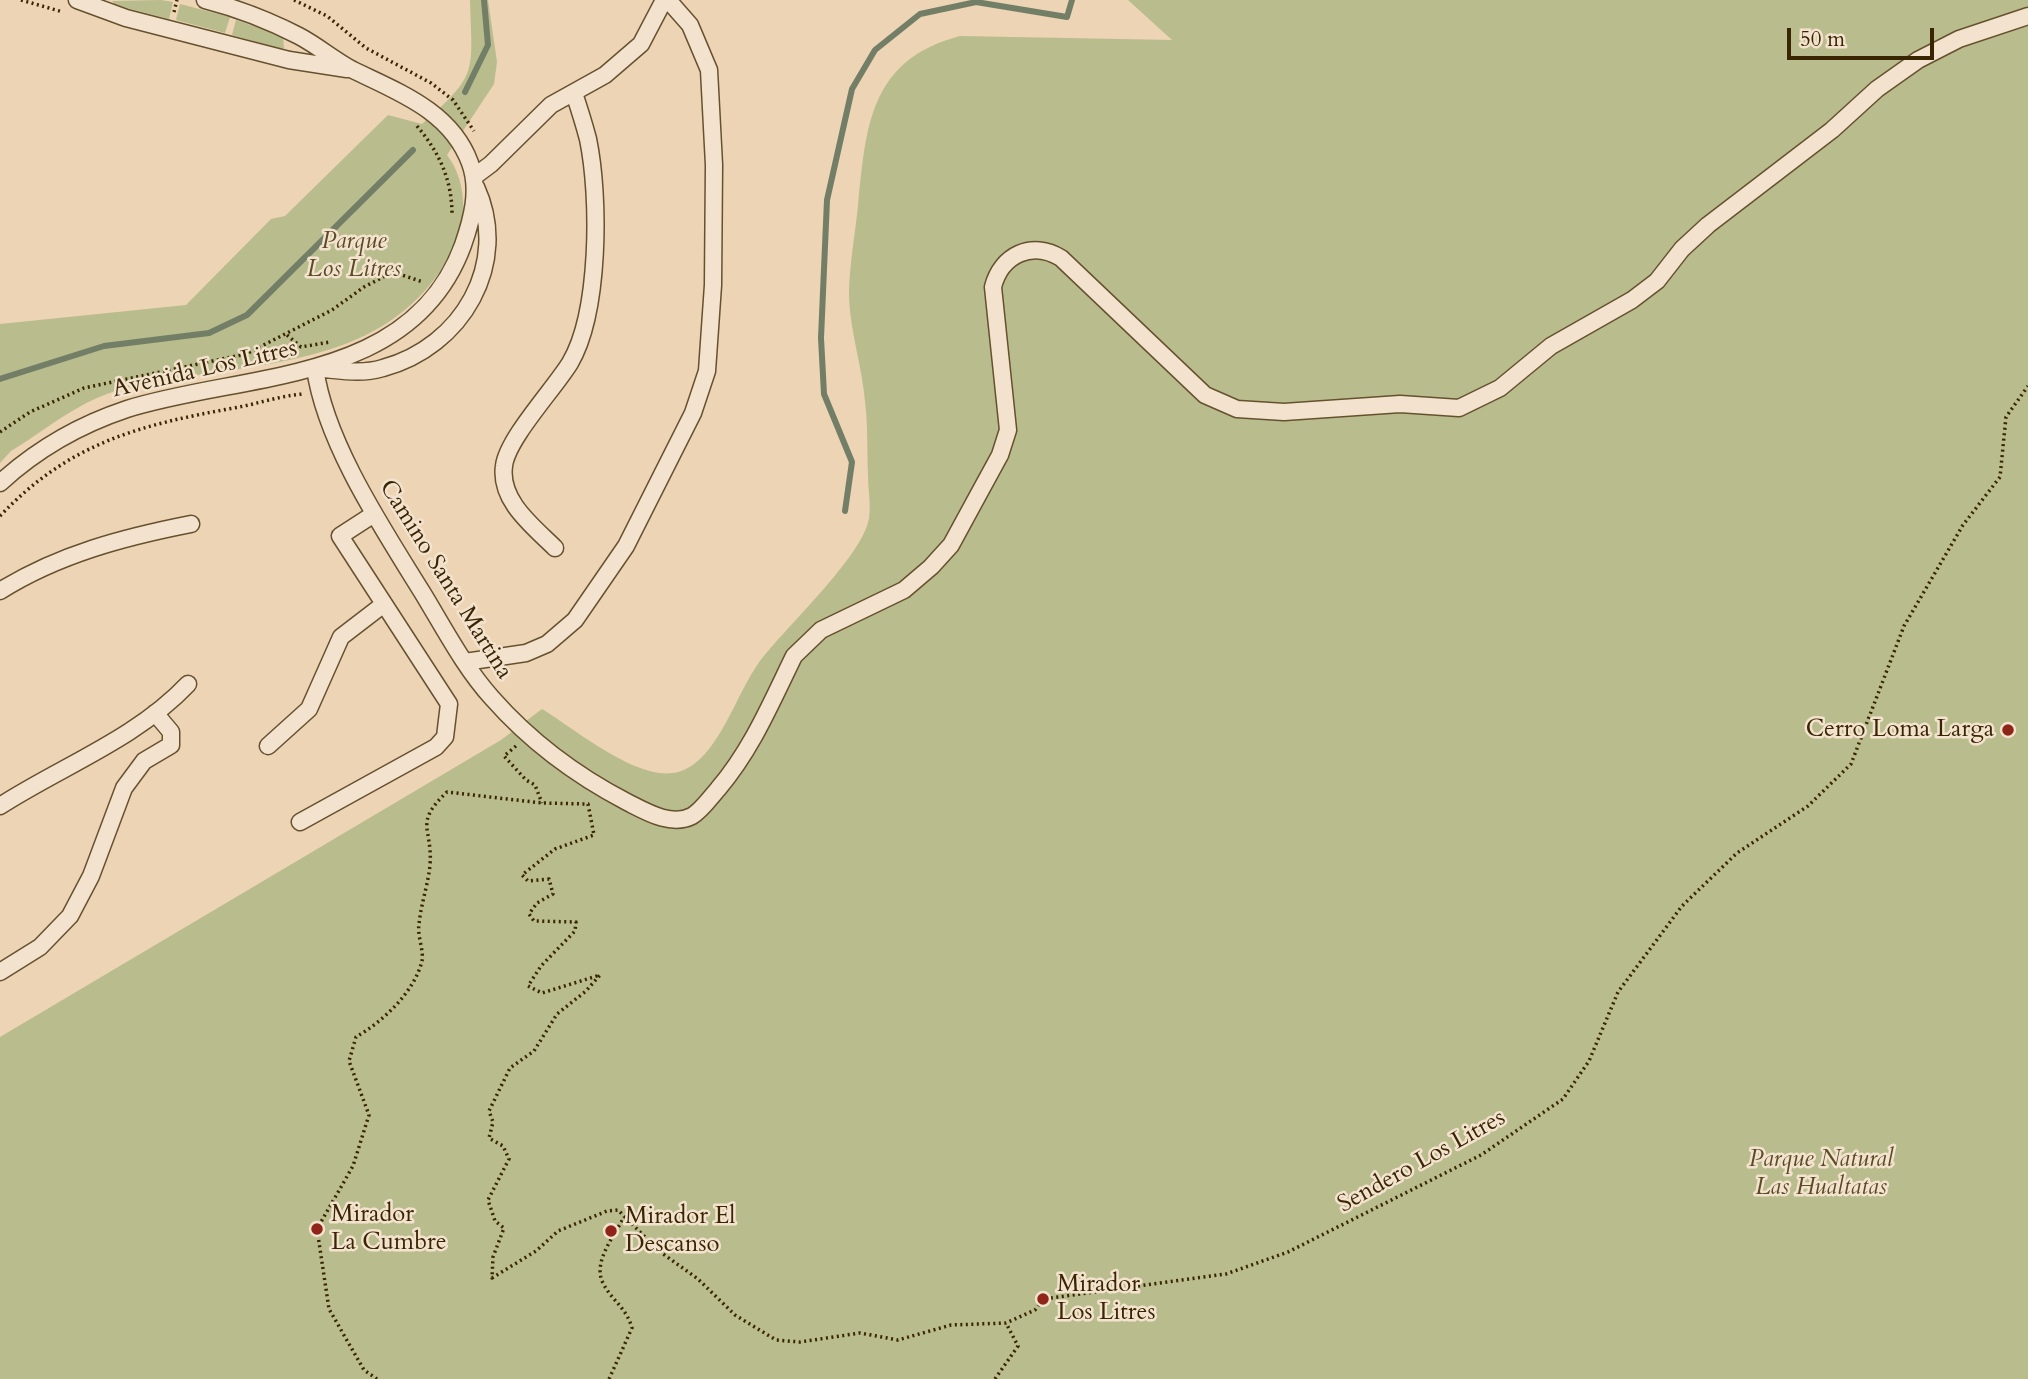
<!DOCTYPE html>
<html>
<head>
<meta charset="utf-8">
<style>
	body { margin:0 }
	#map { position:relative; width:2028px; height:1379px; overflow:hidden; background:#ecd4b4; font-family:Cardo,serif }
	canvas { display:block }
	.scale { position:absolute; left:1787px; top:28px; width:147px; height:32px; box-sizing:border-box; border:4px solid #3a2503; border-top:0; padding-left:9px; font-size:21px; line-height:24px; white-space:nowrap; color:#3a2503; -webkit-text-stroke:5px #f3e3ce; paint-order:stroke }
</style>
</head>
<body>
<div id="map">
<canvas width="2028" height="1379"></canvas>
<div class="scale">50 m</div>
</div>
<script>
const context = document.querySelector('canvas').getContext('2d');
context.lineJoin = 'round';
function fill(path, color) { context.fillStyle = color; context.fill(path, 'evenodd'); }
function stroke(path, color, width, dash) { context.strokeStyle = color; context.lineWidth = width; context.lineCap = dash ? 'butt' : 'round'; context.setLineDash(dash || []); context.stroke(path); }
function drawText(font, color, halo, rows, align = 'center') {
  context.font = font + ' Cardo,serif'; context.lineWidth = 5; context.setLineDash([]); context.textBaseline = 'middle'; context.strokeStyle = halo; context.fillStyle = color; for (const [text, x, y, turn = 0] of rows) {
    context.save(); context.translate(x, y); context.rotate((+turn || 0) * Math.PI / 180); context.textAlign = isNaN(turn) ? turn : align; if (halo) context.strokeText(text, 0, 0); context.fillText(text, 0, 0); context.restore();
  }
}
fill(new Path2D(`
	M 161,0 L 173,2 L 169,19 L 115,5 L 112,1 Z
	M 470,0 L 488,0 L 497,62 L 494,84 L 447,155 C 466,179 468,219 455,246 C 400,355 293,360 185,377 C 156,382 124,386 97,398 C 67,411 39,434 11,451 L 0,463 L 0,324 L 186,305 L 271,219 L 285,216 L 388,115 L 422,124 C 479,74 472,73 470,0 Z
	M 1128,0 L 2028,0 L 2028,1379 L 0,1379 L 0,1037 L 501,740 L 542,709 C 575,729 639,783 678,772 C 717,762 735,696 758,664 C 783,629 863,557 869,518 C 871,504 868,489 868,475 C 867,451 868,425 865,401 C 862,366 850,331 849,296 C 849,267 855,235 858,206 C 866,127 869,60 960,36 L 1172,40 Z
	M 180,4 L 230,17 L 225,33 L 176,20 Z
	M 236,20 L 283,36 L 284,48 L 280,49 L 232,35 Z`), '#b9bc8c');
stroke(new Path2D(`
	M 465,92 L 488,45 L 484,0
	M 0,379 L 104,346 L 209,333 L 247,315 L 413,150
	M 845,511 L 852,462 L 824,394 L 821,338 L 827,200 L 852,89 L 875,50 L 920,14 L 976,2 L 1067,17 L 1072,0`), '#737e67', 6);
const minor = new Path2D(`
	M 77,0 L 126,18 L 289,60 L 347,69
	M 475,176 L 491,164 L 551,105 L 605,75 L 641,44 L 664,0
	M 315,368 C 325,442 383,529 422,592 C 444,628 464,667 492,698 C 529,740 577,776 627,802 C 645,811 671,827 692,816 C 702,810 710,798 718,789 C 752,749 771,703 794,656 L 821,630 L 904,590 L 931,567 L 951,545 L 976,499 L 1000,455 L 1008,430 L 993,287 C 1001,255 1032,240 1061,258 L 1205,395 L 1237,409 L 1284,412 L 1400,404 L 1459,408 L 1500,388 L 1551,346 L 1632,300 L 1657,281 L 1682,249 L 1708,225 L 1832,130 L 1877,89 L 1918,60 L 1959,39 L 2028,16
	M 324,369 C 344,371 363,374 383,368 C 462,347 511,263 476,187
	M 0,483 C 37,449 79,425 127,409 C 245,372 412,385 463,245 C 472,219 480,190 470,163 C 451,111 398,92 353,70 C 334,60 318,46 299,36 C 270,21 236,8 205,0
	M 555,548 C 534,527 499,501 504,466 C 507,439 554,389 570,363 C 600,312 600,197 588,139 C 584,124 579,108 574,93
	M 0,591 C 59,554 125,537 191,524
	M 465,662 L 526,653 L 547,644 L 575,620 L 626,546 L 693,413 L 707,371 L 713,285 L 714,165 L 709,70 L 690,25 L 668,0
	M 268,746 L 309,709 L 341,637 L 384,604
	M 0,806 C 62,766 136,739 188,684
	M 300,822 L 436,747 L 445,737 L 449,704 L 340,536 L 374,514
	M 0,972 L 40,947 L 70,916 L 91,876 L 124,788 L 144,761 L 171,745 L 171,732 L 155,713`);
stroke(minor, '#66512f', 19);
stroke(new Path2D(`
	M 21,0 L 63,12
	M 294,0 L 327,16 L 366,48 L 431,83 L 453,100 L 474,131
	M 174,12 L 177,0
	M 417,126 C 439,152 452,180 452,214
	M 287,335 L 301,347 L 330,342
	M 0,432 L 30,412 L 84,388 L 246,354 L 332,310 L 364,287 L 393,272 L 423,282
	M 0,516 C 69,443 139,425 234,408 C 257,404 279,396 303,394
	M 516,746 L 504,756 L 526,780 L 535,785 L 542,803
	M 377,1379 L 364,1370 L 329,1309 L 317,1229 L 353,1166 L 369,1115 L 349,1061 L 356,1037 C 382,1022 414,993 422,961 C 424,950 417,936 419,924 C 421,904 428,885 430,865 C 433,828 413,824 447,792 L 542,803 L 588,804 L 594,835 L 555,849 L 522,875 L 528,881 L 549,879 L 553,894 L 537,903 L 529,914 L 534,921 L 576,922 L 575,931 L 541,966 L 528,986 L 542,993 L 600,975 L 586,991 L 557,1014 L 534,1051 L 510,1068 L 489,1111 L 493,1122 L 489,1138 L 503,1146 L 509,1159 L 488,1200 L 495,1221 L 504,1228 L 493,1257 L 492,1278 L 536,1251 L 558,1231 L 607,1211 L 618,1210 L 659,1251 L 698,1279 L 735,1315 L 776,1340 L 800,1342 L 860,1333 L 898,1340 L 951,1325 L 1006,1323 L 1035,1310 L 1043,1299 L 1226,1274 L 1288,1252 L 1481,1155 L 1563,1099 L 1589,1061 L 1618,992 L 1682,906 L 1737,853 L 1808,806 L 1851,764 L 1904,626 L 1963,525 L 2000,477 L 2006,417 L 2028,386
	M 609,1379 L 632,1328 C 626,1307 612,1301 603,1283 C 592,1262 615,1235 624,1217
	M 995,1379 L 1018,1346 L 1006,1323`), '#3a2503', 3.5, [2, 3.5]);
stroke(minor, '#f3e3ce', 16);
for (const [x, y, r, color] of [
	[2008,730,7,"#8f2418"],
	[317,1229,7,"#8f2418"],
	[611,1231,7,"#8f2418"],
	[1043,1299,7,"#8f2418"]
]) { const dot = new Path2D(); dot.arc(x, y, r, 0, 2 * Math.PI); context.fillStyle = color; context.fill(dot); stroke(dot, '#f3e3ce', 2.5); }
drawText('italic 24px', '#5a4b25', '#f3e3ce', [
	["Parque",354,242],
	["Los Litres",354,270],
	["Parque Natural",1821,1160],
	["Las Hualtatas",1821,1188]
]);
drawText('24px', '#3a2503', '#f3e3ce', [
	["Avenida Los Litres",205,370,-13],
	["Camino Santa Martina",445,580,58],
	["Sendero Los Litres",1422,1162,-29]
]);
drawText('24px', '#3a2503', '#f3e3ce', [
	["Cerro Loma Larga",1994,730,"right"],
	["Mirador",331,1215],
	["La Cumbre",331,1243],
	["Mirador El",625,1217],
	["Descanso",625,1245],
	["Mirador",1057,1285],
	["Los Litres",1057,1313]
], 'left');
</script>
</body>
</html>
